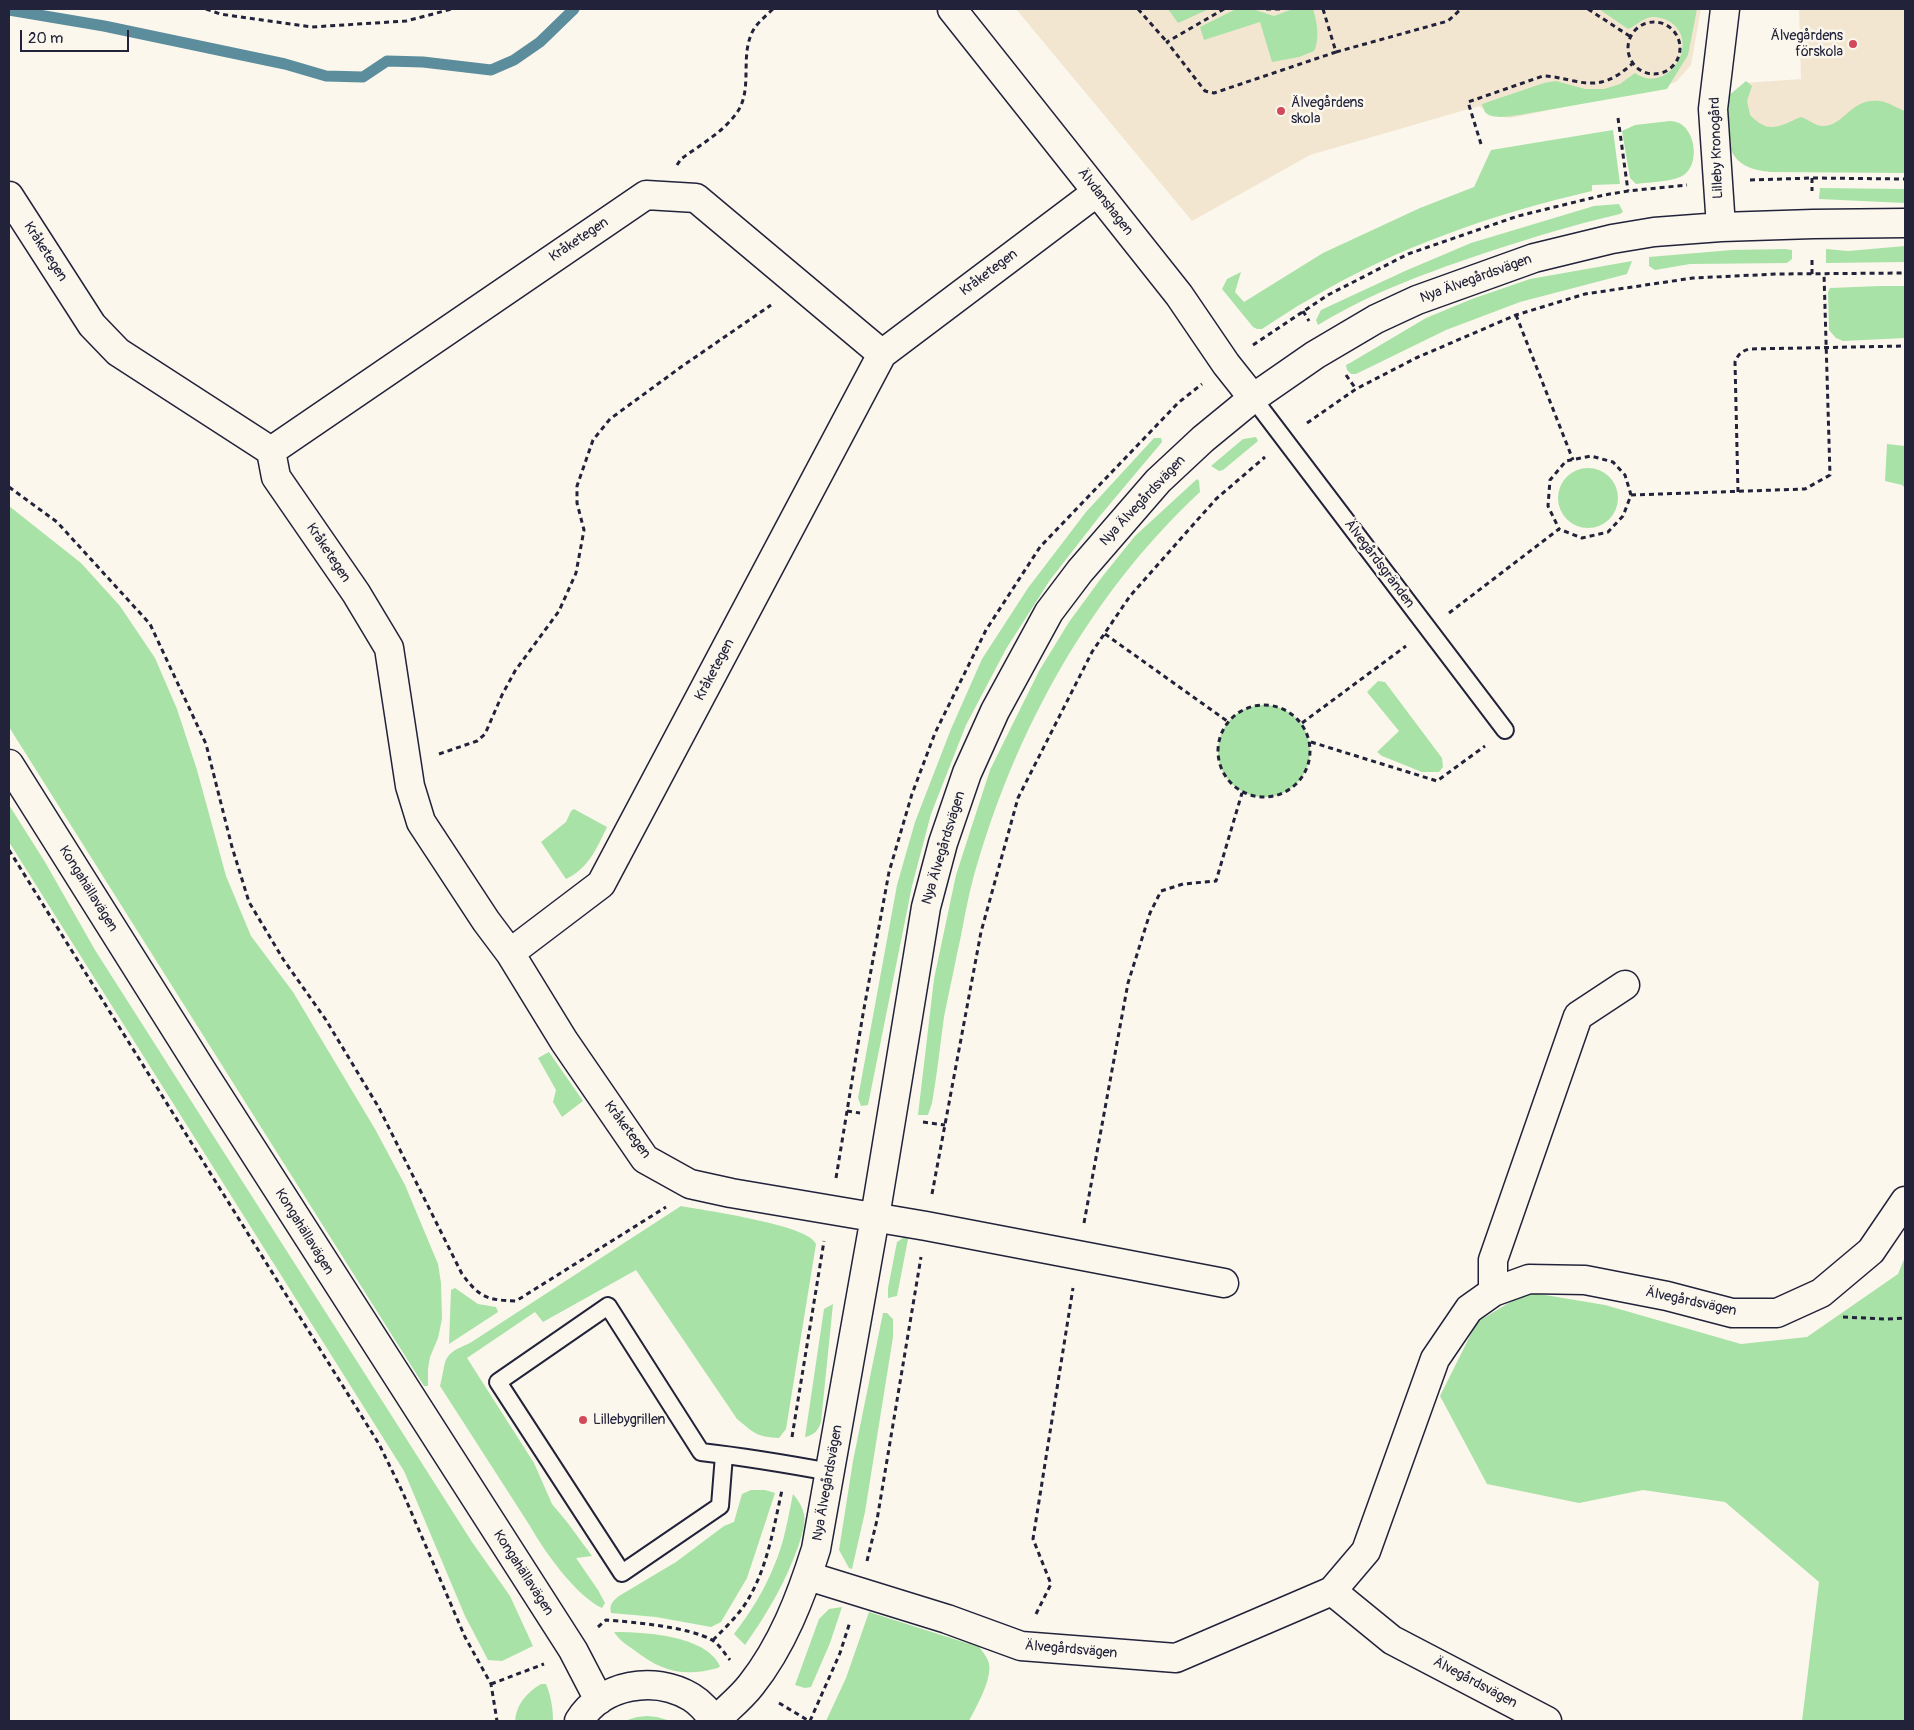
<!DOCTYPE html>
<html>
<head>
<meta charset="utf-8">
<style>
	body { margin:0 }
	#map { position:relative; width:1914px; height:1730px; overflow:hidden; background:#fbf7ec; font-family:Pangolin,sans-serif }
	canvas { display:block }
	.frame { position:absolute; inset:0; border:10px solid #22223b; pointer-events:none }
	.scale { position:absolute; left:20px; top:30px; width:109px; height:22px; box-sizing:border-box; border:2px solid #22223b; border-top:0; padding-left:6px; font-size:15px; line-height:18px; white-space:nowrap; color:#22223b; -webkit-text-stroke:4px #fbf7ec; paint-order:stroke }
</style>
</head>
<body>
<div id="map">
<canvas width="1914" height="1730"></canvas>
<div class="frame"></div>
<div class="scale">20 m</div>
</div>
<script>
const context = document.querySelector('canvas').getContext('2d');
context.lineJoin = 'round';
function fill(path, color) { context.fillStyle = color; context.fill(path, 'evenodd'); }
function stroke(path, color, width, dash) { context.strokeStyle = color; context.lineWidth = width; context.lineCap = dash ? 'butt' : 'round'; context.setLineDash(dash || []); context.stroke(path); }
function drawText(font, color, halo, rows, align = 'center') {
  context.font = font + ' Pangolin,sans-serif'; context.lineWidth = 5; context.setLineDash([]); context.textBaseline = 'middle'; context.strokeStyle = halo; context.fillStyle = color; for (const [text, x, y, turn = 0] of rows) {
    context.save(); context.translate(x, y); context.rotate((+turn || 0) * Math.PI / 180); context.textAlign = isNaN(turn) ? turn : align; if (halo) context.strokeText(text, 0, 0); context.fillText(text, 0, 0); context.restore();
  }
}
fill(new Path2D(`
	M 1016,9 L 1701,9 L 1691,65 L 1676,82 L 1660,87 L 1511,118 L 1494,116 L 1479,106 L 1310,155 L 1192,221 Z
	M 1799,9 L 1905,9 L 1905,134 L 1734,136 L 1745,83 L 1801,79 Z`), '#f3e6d1');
fill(new Path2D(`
	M 1168,9 L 1209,9 L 1178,23 Z
	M 1236,9 L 1252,9 L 1274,16 L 1293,9 L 1313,9 C 1317,21 1320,39 1314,51 L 1299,57 L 1272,62 L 1260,22 L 1204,40 L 1200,27 Z
	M 1599,9 L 1697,9 L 1688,55 L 1667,89 L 1519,115 C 1511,116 1491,120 1485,112 C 1485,112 1482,105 1482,104 L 1544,83 L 1556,81 L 1585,89 L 1604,89 L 1620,84 L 1635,73 C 1665,95 1700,47 1673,24 C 1667,19 1660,17 1652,17 C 1642,18 1636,26 1628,29 Z
	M 1746,81 L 1752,86 L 1747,101 L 1750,115 C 1769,135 1779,126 1801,117 C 1808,119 1815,126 1823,126 C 1844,126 1851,98 1879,101 C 1889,102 1896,108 1905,111 L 1905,173 L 1770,172 C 1753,170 1738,166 1731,150 L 1727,97 Z
	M 1670,121 C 1695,121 1701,162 1685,174 C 1675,182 1649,182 1636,184 L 1630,178 L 1622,131 L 1635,125 Z
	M 1613,130 L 1620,184 L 1592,185 L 1592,191 C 1493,214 1397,247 1310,299 C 1293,308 1278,319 1262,329 L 1257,329 L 1253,327 L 1222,289 L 1227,279 L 1241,272 L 1235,292 L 1244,302 L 1323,253 L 1420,208 L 1474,187 L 1491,150 Z
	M 1820,188 L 1905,189 L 1905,203 L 1819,199 Z
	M 1619,204 L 1623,212 L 1620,214 C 1576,224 1534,237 1491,251 C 1431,271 1372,292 1318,325 L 1316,320 L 1321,310 L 1405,271 L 1471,243 L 1594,206 Z
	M 1905,246 L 1905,262 L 1826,263 L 1826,249 L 1848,251 Z
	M 1785,249 L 1792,250 L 1792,259 L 1787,263 L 1690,264 L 1655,270 L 1649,266 L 1649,257 L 1732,250 Z
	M 1632,261 L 1627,274 L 1520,302 L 1446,330 L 1356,374 L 1351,374 L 1347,370 L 1346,365 L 1350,363 L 1426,318 L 1472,299 L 1530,279 Z
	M 1881,286 L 1905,286 L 1905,338 L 1843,341 L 1836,338 L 1829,330 L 1828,292 L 1830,288 Z
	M 1256,437 L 1258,441 L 1223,470 L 1219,471 L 1211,466 L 1243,439 Z
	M 1154,438 L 1161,438 L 1162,442 L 1099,517 L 1050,580 L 1006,649 L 966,725 L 931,814 L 912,886 L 868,1105 L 861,1106 L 858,1098 L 897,885 L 915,822 L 951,729 L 982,659 L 1028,588 L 1086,512 Z
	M 1887,444 L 1905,446 L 1905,488 L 1902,485 L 1885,481 Z
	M1558 498a30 30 0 1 1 60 0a30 30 0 1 1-60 0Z
	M 1197,479 L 1199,481 L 1200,492 C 1086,598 1009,741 970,891 C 965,912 962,933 957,954 C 953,975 948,996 944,1017 C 940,1046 937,1075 932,1103 L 928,1115 L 918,1115 L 934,979 L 956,875 L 990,770 L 1039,671 L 1069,622 L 1102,577 L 1135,536 Z
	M 9,506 L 81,563 L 120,606 L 155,658 L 177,709 L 197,770 L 226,876 L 251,936 L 293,992 L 375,1129 L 405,1185 L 438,1264 L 441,1283 L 442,1319 L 438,1338 L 430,1357 L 428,1369 L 428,1386 L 424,1386 L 9,727 Z
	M 1378,681 L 1385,682 L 1442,758 L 1443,767 L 1439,772 L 1422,772 L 1382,756 L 1377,752 L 1399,731 L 1367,692 Z
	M1218 751a46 46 0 1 1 92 0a46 46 0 1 1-92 0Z
	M 9,805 L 45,862 L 95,950 L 402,1432 L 472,1542 L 510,1596 L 533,1646 L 502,1661 L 488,1660 L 465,1616 L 404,1471 L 9,842 Z
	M 574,809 L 607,827 C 597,848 588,869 566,879 L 541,842 L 566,822 L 571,811 Z
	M 549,1052 L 583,1101 L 562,1117 L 553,1102 L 556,1090 L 538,1058 Z
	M 681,1206 C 702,1210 810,1225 816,1244 L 786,1429 L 779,1438 C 757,1437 754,1433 737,1419 L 636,1270 L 543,1322 L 535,1312 L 467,1358 L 534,1463 L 552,1504 L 567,1522 L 592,1556 L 576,1558 L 598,1590 L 605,1603 L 602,1608 C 576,1596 544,1551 530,1526 L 440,1386 C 447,1358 441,1355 470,1343 Z
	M 909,1234 L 897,1296 L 888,1298 L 888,1288 L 897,1242 Z
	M 1905,1257 L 1905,1721 L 1802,1721 L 1819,1582 L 1725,1502 L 1643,1490 L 1579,1503 L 1487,1484 L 1440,1396 L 1477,1322 L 1527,1292 L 1605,1305 L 1741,1344 L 1807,1337 L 1898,1274 Z
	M 455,1288 L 478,1304 L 496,1307 L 498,1312 L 449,1344 L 451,1290 Z
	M 833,1304 L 821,1422 C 818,1431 814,1435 805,1437 L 824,1309 Z
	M 883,1313 L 887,1313 L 893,1319 L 893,1337 L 865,1512 L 852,1569 L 849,1568 L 839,1550 L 853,1461 Z
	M 751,1490 L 765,1490 L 775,1493 L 747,1578 L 721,1622 L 711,1627 L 656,1617 L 611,1613 C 609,1604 613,1601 619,1596 L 676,1562 L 724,1526 L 734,1522 L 742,1494 Z
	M 793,1494 C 798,1500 802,1506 804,1514 C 806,1524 801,1538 798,1547 C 785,1583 767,1614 745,1645 L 734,1634 C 750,1613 764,1591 774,1566 C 784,1544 788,1518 793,1494 Z
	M 842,1607 L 830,1643 L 811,1687 L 805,1688 L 795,1685 L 819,1619 L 829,1609 Z
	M 869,1612 L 979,1647 C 983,1652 988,1658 989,1664 C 992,1680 976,1707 969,1721 L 826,1721 L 846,1678 Z
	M 614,1632 C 643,1632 706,1635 720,1666 L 718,1668 C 684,1677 662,1672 634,1650 C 627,1645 619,1640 614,1632 Z
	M 541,1684 L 546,1684 C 551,1696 553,1708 553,1721 L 515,1721 C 516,1705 527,1692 541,1684 Z
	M 647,1716 L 657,1717 L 671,1721 L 624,1721 L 637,1717 Z`), '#a8e2a7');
stroke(new Path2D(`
	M 9,10 L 104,26 L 285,64 L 326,76 L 363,77 L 387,61 L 423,62 L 491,70 L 514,60 L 540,42 L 574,9`), '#5c8d9c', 11);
const service = new Path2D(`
	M 1253,398 L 1505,730
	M 724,1455 L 720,1506 L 622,1573 L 498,1382 L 608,1306 L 701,1452 C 745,1457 787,1464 830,1472`);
const minor = new Path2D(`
	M 952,9 L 1179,295 L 1226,364 L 1253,398
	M 9,196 L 92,325 L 118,352 L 271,451 L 276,477 L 356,593 L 389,648 L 410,786 L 421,822 L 486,921 L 510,953 L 564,1041 L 645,1159 L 690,1184 L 731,1193 L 926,1226 L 1224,1283
	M 1721,227 L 1713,109 L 1725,9
	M 271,451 L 646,195 L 696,198 L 882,354 L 1097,192
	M 510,953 L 601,884 L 882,354
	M 1493,1292 L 1493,1260 L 1578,1016 L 1625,985
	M 808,1576 L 947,1619 L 1021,1646 L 1176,1658 L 1332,1591 L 1366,1551 L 1435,1359 L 1469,1309 L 1493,1292 L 1529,1279 L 1585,1280 L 1667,1296 L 1732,1313 L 1777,1313 L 1821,1293 L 1871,1251 L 1905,1201
	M 1332,1591 L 1392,1640 L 1547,1721
	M 715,1721 C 727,1709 741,1698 751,1685 C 782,1646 801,1597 816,1549 L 875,1217 L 926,907 L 943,843 L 967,773 L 995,711 L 1049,612 L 1080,571 L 1158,481 L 1203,439 L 1253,398 L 1315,355 L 1376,319 L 1417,300 L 1534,258 L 1612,239 L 1654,232 L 1721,227 L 1813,224 L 1905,223`);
const tertiary = new Path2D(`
	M 9,764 L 204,1074 L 573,1650 L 599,1700
	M 579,1721 C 602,1684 654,1675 691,1697 C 701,1703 708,1712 715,1721`);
stroke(service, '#22223b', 20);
stroke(minor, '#22223b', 31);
stroke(tertiary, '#22223b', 31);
stroke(new Path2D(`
	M 206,9 L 220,14 L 312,27 L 406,21 L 452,9
	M 1138,9 L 1167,42
	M 1224,9 L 1167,42 L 1205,91 L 1214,93 L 1336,52
	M 1266,9 L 1281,9
	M 1323,9 L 1336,52 L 1448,21 L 1461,9
	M 1588,9 L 1631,37
	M1628 48a26 26 0 1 1 52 0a26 26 0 1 1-52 0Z
	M 1618,118 L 1628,191
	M 1481,144 L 1468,102 L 1543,76 C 1554,76 1563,79 1574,81 C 1600,87 1614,80 1633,63
	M 677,165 L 681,159 C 700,145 725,131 738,111 C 752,89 741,59 751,35 C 755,24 765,17 773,9
	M 1812,178 L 1812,191
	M 1750,180 L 1812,178 L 1905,179
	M 1812,274 L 1812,257
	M 1303,311 L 1309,321
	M 1516,315 L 1573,460
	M 1253,345 L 1328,295 L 1408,254 L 1518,216 L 1604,195 L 1628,191 L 1687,185
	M 1346,375 L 1356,389
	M 1307,423 L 1356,389 L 1416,358 L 1516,315 L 1585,294 L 1693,278 L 1777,274 L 1905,273
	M 9,487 L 57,522 L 150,624 L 206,744 L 232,847 L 249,902 L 283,959 L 326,1020 L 379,1108 L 462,1274 C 480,1298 487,1300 516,1301 L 666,1207
	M 1738,492 L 1735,362 C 1738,354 1742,351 1749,349 L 1905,346
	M 1631,495 L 1805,489 L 1830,475 L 1824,274
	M 1449,613 L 1559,529 L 1548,506 L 1550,480 L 1566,461 L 1591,456 L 1613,462 L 1625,475 L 1631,495 L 1623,516 L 1608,532 L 1582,538 L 1559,529
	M 1105,634 L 1227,721
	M1218 751a46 46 0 1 1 92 0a46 46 0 1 1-92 0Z
	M 1302,723 L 1406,646
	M 1311,742 L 1437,781 L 1485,746
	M 439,754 L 477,741 L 485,734 L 502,695 L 515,671 L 559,611 L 576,573 L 584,530 L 577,503 L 577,486 L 593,440 L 610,419 L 681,367 L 771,305
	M 9,850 L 379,1444 L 403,1493 L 465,1637 L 491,1684 L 497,1721
	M 847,1111 L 860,1113
	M 923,1122 L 945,1125
	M 836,1178 L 863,1014 L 889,872 L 912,794 L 935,733 L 986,630 L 1040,547 L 1178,403 L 1202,384
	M 932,1194 L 981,932 L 1018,798 L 1092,652 L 1130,596 L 1216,499 L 1265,457
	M 1084,1223 L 1128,983 L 1150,913 L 1161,891 L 1183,884 L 1216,881 L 1242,793
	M 1843,1317 L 1886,1319 L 1905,1318
	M 792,1437 L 824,1241
	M 867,1561 L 877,1520 L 921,1257
	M 1036,1614 L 1051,1584 L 1033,1539 L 1073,1288
	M 598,1627 L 606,1620 C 633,1622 689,1627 712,1640 C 719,1644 725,1654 730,1660
	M 713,1640 C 726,1627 741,1613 750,1596 C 768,1564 774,1526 782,1490
	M 491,1684 L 544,1664
	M 779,1703 L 809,1721
	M 810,1721 L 840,1653 L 850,1622`), '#22223b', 3, [5, 4]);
stroke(service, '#fbf7ec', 16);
stroke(minor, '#fbf7ec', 28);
stroke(tertiary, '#fbf7ec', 28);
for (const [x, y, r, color] of [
	[1853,44,5,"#d1495b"],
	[1281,111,5,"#d1495b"],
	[583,1420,5,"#d1495b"]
]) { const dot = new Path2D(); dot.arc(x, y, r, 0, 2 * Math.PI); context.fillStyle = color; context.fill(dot); stroke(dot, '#fbf7ec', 2); }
drawText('14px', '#22223b', '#fbf7ec', [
	["Älvegårdens",1843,36,"right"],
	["förskola",1843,52,"right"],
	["Älvegårdens",1291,103],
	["skola",1291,119],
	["Lillebygrillen",593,1420]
], 'left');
drawText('14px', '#22223b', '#fbf7ec', [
	["Lilleby Kronogård",1717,148,-92],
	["Älvdanshagen",1105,202,52],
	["Kråketegen",579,240,-34],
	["Kråketegen",45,252,57],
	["Kråketegen",989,273,-37],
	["Nya Älvegårdsvägen",1476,279,-20],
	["Nya Älvegårdsvägen",1143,501,-47],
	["Kråketegen",328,553,56],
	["Älvegårdsgränden",1379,564,53],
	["Kråketegen",715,670,-62],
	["Nya Älvegårdsvägen",944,848,-73],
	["Kongahällavägen",88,889,58],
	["Kråketegen",627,1130,53],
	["Kongahällavägen",304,1232,58],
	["Älvegårdsvägen",1691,1302,12],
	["Nya Älvegårdsvägen",828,1483,-80],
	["Kongahällavägen",523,1573,57],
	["Älvegårdsvägen",1071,1650,5],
	["Älvegårdsvägen",1475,1683,28]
]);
</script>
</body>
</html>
